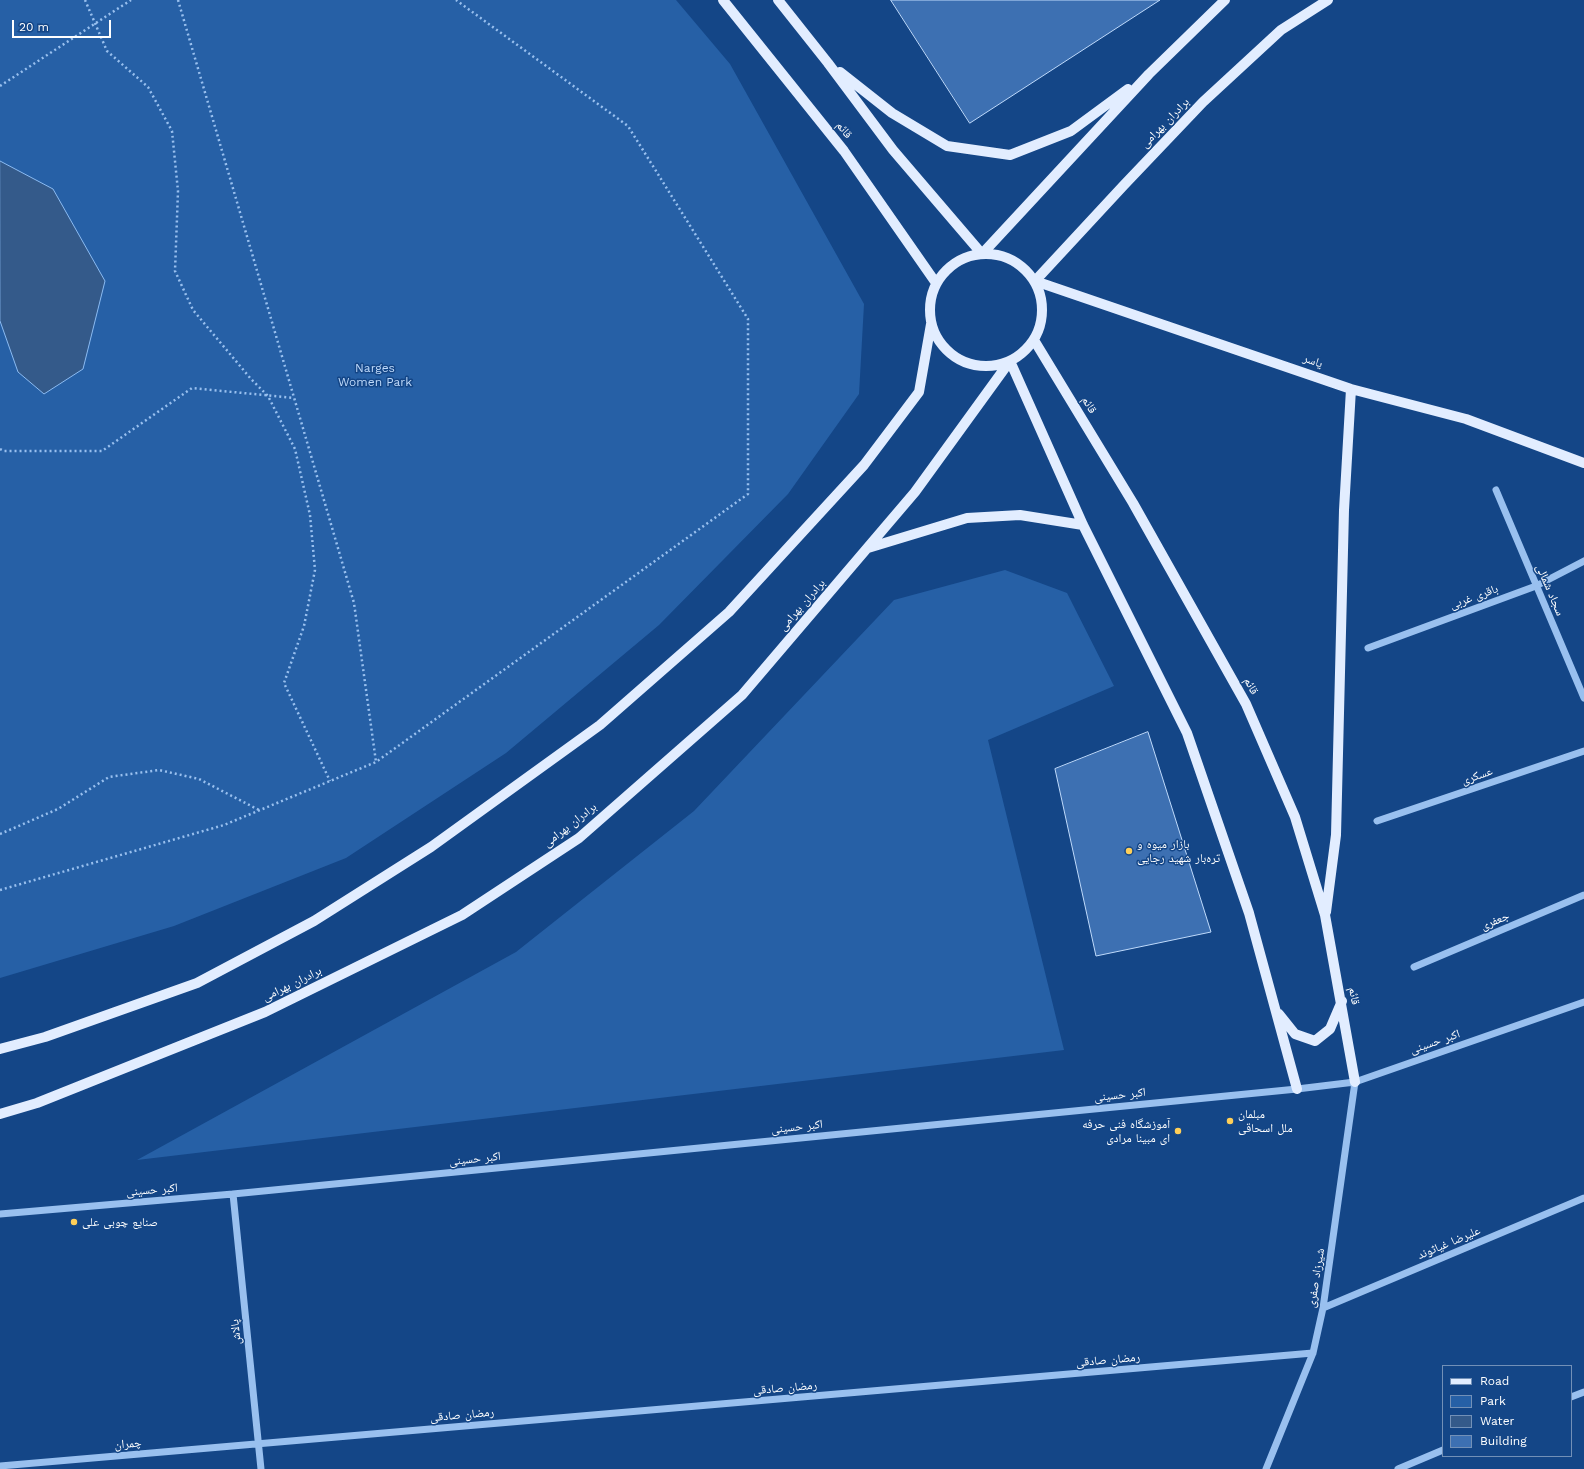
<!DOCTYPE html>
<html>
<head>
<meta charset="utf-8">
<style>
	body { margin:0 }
	#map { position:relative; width:1584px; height:1469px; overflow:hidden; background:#144687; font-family:"Work Sans",sans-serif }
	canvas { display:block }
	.legend { position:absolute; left:1442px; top:1365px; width:130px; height:92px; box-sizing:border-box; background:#144687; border:1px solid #7290b7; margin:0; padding:5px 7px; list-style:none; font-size:12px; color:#fff }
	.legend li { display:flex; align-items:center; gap:8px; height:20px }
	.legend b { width:20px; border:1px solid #7290b7 }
	.scale { position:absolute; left:12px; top:20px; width:99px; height:18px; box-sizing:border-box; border:2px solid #fff; border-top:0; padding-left:5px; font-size:12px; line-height:14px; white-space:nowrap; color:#fff; -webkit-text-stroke:3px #144687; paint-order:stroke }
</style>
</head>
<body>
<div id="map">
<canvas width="1584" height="1469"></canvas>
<ul class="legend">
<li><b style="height:5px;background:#e2edff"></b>Road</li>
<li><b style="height:11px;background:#2660a6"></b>Park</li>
<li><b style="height:11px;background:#345a8a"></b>Water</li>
<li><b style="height:11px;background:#3d70b2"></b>Building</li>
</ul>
<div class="scale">20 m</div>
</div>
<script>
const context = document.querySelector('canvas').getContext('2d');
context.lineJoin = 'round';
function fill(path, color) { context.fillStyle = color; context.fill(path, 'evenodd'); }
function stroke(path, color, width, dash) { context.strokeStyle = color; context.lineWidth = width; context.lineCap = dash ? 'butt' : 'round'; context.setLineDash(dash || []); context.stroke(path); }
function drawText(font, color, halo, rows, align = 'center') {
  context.font = font + ' "Work Sans","Noto Naskh Arabic",sans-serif'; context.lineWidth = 3; context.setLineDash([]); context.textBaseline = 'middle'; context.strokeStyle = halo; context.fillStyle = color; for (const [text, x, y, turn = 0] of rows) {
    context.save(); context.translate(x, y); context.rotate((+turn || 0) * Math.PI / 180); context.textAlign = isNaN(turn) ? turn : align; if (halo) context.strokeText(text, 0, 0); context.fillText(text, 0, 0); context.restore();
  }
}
fill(new Path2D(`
	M 0,0 L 676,0 L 730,64 L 864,304 L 859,394 L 788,494 L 659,625 L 506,753 L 346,858 L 174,926 L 0,978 Z
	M 1005,570 L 1067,593 L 1114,686 L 988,740 L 1064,1050 L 137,1160 L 516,952 L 694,811 L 894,600 Z`), '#2660a6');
const water = new Path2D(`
	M 0,161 L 53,189 L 105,281 L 83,369 L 44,394 L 18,372 L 0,321 Z`);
fill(water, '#345a8a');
stroke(water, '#8bbbf2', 1);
const building = new Path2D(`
	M 891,0 L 1160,0 L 970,123 Z
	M 1148,732 L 1211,932 L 1096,956 L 1055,769 Z`);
fill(building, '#3d70b2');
stroke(building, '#bfdafb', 1);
stroke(new Path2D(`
	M 85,0 L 107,51 L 148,87 L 172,131 L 178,191 L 175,271 L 193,310 L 251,379 L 268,396 L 295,449 L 310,515 L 315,570 L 304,626 L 284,683 L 330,781
	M 178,0 L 354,603 L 376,762
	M 0,86 L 131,0
	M 0,449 L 4,451 L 102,451 L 192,388 L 294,398
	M 0,834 L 58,809 L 109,777 L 159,770 L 199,779 L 259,810
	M 0,890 L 224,825 L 376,762 L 748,494 L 748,319 L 628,126 L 456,0`), '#99c0ef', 2.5, [2, 3]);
stroke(new Path2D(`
	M 1496,490 L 1584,698
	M 1368,648 L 1536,586 L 1584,561
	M 1377,821 L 1584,751
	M 1414,967 L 1584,895
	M 233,1194 L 261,1469
	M 0,1214 L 233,1194 L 1297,1089 L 1355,1082 L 1584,1002
	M 1323,1308 L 1584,1198
	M 1571,1397 L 1584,1392
	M 0,1466 L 1313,1353
	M 1266,1469 L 1313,1353 L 1323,1308 L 1355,1082
	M 1398,1469 L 1443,1450`), '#99c0ef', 7);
stroke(new Path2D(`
	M 723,0 L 844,151 L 936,283
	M 778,0 L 828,63 L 893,150 L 982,254 L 1149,74 L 1225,0
	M 1328,0 L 1281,30 L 1203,102 L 1124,185 L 1035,281 L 1351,389 L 1466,419 L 1584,463
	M 840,72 L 892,113 L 947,146 L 1010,155 L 1071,131 L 1128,89
	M930 310a56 56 0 1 1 112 0a56 56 0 1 1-112 0Z
	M 1034,340 L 1133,503 L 1246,704 L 1295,817 L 1325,915 L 1355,1082
	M 1010,361 L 1083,525 L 1187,733 L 1249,913 L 1297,1089
	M 868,548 L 967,518 L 1020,515 L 1083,525
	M 1326,912 L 1336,835 L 1344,510 L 1351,389
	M 1279,1014 L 1295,1034 L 1315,1041 L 1330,1029 L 1342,1001
	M 0,1049 L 45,1037 L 197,983 L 314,921 L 431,847 L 600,725 L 729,612 L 864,465 L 919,392 L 931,324
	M 0,1114 L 37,1103 L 265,1012 L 462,915 L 579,838 L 742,695 L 915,492 L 1010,361`), '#e2edff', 10);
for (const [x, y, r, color] of [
	[1129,851,4,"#ffcf58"],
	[1230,1121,4,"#ffcf58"],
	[1178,1131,4,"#ffcf58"],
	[74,1222,4,"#ffcf58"]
]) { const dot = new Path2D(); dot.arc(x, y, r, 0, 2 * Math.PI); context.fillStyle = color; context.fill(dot); stroke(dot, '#144687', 1.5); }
drawText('12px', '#fff', '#144687', [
	["برادران بهرامی",1165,123,-46],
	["قائم",844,130,51],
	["یاسر",1313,361,19],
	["قائم",1089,405,59],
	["سجاد شمالی",1550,590,67],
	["باقری غربی",1474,597,-20],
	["برادران بهرامی",802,605,-49],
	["قائم",1251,686,61],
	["عسکری",1477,776,-19],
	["برادران بهرامی",570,825,-38],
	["جعفری",1495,921,-23],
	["برادران بهرامی",292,984,-26],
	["قائم",1354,996,80],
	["اکبر حسینی",1435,1042,-19],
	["اکبر حسینی",1120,1095,-6],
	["اکبر حسینی",797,1127,-6],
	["اکبر حسینی",475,1159,-6],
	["اکبر حسینی",152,1190,-5],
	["علیرضا غیاثوند",1449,1243,-23],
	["شیرزاد صفری",1316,1278,-81],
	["پالاش",236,1332,-96],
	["رمضان صادقی",1108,1360,-5],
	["رمضان صادقی",785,1388,-5],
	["رمضان صادقی",462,1415,-5],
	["چمران",128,1444,-5]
]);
drawText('12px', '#bfdafb', '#144687', [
	["Narges",375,368],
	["Women Park",375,382]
]);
drawText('12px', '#fff', '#144687', [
	["بازار میوه و",1137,844],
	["تره‌بار شهید رجایی",1137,858],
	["مبلمان",1238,1114],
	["ملل اسحاقی",1238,1128],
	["آموزشگاه فنی حرفه",1170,1124,"right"],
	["ای مبینا مرادی",1170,1138,"right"],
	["صنایع چوبی علی",82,1222]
], 'left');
</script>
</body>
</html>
